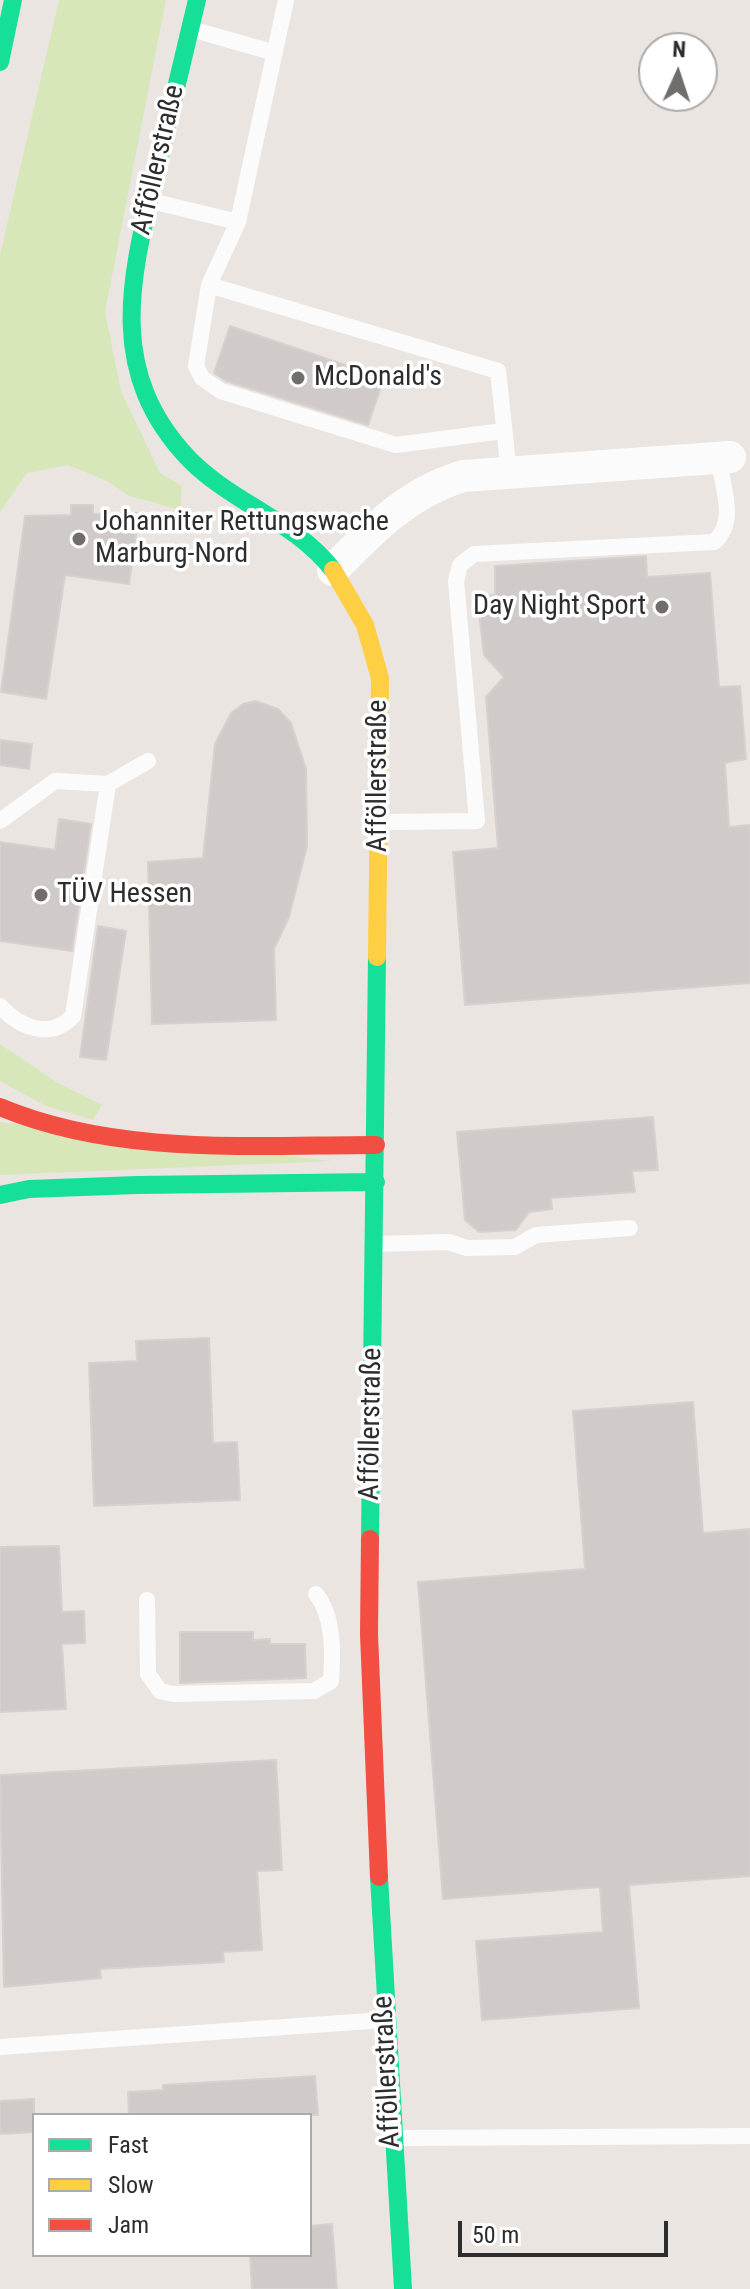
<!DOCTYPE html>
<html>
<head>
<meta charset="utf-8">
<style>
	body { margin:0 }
	#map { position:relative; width:750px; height:2289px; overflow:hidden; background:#ebe5e2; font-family:"Roboto Condensed",sans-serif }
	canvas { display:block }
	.legend { position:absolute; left:32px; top:2113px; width:280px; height:144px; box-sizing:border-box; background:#fff; border:2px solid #ababab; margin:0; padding:10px 14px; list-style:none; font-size:24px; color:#2d2d2d }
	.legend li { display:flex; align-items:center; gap:16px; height:40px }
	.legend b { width:40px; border:2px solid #ababab }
	.north { position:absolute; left:638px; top:32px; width:80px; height:80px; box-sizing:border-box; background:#fff; border:2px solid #ababab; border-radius:50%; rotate:3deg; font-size:22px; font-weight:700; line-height:32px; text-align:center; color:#2d2d2d }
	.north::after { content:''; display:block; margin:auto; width:28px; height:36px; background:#706d6c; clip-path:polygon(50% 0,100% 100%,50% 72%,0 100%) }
	.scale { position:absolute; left:458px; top:2221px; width:210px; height:36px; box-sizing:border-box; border:4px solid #2d2d2d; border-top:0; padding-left:10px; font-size:24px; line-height:28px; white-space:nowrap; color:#2d2d2d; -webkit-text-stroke:6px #fff; paint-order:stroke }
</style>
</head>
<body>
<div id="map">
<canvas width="750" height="2289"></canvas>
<ul class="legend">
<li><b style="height:10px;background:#16e098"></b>Fast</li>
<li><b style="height:10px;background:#ffcf43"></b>Slow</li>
<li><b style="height:10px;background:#f24e42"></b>Jam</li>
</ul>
<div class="north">N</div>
<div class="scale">50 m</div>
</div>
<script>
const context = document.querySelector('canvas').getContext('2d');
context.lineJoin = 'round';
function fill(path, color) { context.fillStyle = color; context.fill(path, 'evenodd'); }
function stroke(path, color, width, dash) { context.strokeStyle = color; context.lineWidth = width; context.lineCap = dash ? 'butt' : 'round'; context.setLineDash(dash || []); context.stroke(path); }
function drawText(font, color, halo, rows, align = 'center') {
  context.font = font + ' "Roboto Condensed",sans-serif'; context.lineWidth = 7; context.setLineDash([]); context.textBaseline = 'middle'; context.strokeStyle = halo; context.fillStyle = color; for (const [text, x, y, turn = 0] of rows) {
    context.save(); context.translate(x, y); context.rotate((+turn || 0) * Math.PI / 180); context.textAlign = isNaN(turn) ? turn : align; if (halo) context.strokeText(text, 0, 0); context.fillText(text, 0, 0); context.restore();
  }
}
fill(new Path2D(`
	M 59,0 L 166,0 L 105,312 L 121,391 L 160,473 L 182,486 L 180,510 L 127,495 L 109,482 L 68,465 L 27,473 L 0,512 L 0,255 Z
	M 0,1044 L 58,1083 L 102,1105 L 93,1120 L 46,1106 L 0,1081 Z
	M 0,1122 L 332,1161 L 0,1175 Z`), '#d7e7b9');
const building = new Path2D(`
	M 230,326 L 384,378 L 368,425 L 226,381 L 214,373 Z
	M 71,505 L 93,505 L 93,514 L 139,513 L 129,584 L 65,575 L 46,699 L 1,692 L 25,516 L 71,515 Z
	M 646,556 L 647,577 L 710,573 L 719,687 L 740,686 L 746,759 L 725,763 L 729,827 L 750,825 L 750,983 L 465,1005 L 453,852 L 498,848 L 486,697 L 504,677 L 484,655 L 477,596 L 495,595 L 495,566 Z
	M 255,701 L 278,709 L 291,723 L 306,769 L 307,846 L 289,917 L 274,949 L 276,1020 L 152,1024 L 148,862 L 203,858 L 215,744 L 231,713 L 243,704 Z
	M 0,740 L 32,744 L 29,769 L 0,765 Z
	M 59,819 L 91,824 L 72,951 L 0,941 L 0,842 L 55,850 Z
	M 98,926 L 126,931 L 106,1060 L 80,1057 Z
	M 653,1117 L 658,1170 L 632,1171 L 635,1192 L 551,1198 L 552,1209 L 529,1212 L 516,1230 L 479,1232 L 465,1220 L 457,1132 Z
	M 209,1338 L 213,1443 L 237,1442 L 240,1500 L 94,1506 L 89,1363 L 137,1361 L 136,1341 Z
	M 693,1402 L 703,1533 L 750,1529 L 750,1876 L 629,1885 L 639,2008 L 482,2020 L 476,1941 L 603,1932 L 600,1887 L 443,1899 L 418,1582 L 585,1569 L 573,1411 Z
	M 59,1546 L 62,1612 L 84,1611 L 85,1643 L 62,1644 L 66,1709 L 0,1712 L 0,1547 Z
	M 180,1632 L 253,1632 L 253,1640 L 270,1639 L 270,1644 L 305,1644 L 306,1678 L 180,1683 Z
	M 276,1760 L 282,1870 L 257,1871 L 262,1950 L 223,1952 L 224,1962 L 100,1969 L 101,1978 L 4,1987 L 0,1775 Z
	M 315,2076 L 318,2115 L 129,2115 L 128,2092 L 163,2090 L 163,2085 Z
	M 34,2099 L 34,2132 L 0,2134 L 0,2101 Z
	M 332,2224 L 337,2289 L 252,2289 L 250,2255 L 310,2255 L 310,2226 Z`);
fill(building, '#d0cbc9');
stroke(building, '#d6d1ce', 2);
stroke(new Path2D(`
	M 191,29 L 275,53
	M 151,201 L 238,222 L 209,285 L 498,371 L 509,473
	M 238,222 L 286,0
	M 209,285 L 196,366 L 202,378 L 221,391 L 396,445 L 503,431
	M 0,821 L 55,781 L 108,784 L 148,761
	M 382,822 L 477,821 L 456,581 L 460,565 L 474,554 L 714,542 C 738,522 722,485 718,457
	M 0,1006 C 20,1028 51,1040 73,1016 L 108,784
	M 377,1244 L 448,1242 L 467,1248 L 515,1247 L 536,1235 L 630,1228
	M 147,1600 L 148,1674 L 160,1691 L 173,1694 L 314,1691 L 331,1681 C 333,1654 334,1616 316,1594
	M 0,2047 L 384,2020
	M 396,2138 L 750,2136`), '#fcfbfb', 16);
stroke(new Path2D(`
	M 333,570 C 372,530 407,493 463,476 L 730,457`), '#fcfbfb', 32);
stroke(new Path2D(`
	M 197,0 C 183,57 170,115 156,172 C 131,277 105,371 189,459 C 232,503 295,521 333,570
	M 0,62 L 13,0
	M 0,1195 L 29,1189 L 137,1185 L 376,1182
	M 370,1539 L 377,957
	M 379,1877 L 403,2289`), '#16e098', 18);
stroke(new Path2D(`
	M 333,570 L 365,625 L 380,678 L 377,957`), '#ffcf43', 18);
stroke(new Path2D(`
	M 0,1107 C 117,1156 252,1145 376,1145
	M 370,1539 L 369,1634 L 379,1877`), '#f24e42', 18);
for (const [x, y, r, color] of [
	[298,378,8,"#706d6c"],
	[79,539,8,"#706d6c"],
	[662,607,8,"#706d6c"],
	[41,895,8,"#706d6c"]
]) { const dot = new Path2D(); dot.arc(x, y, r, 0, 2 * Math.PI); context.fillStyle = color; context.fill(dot); stroke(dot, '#fff', 3); }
drawText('28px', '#2d2d2d', '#fff', [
	["Afföllerstraße",159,160,-77],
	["Afföllerstraße",379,776,-90],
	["Afföllerstraße",372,1424,-89],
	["Afföllerstraße",388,2072,-93]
]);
drawText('28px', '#2d2d2d', '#fff', [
	["McDonald's",314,378],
	["Johanniter Rettungswache",95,523],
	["Marburg-Nord",95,555],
	["Day Night Sport",646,607,"right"],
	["TÜV Hessen",57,895]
], 'left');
</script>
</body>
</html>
